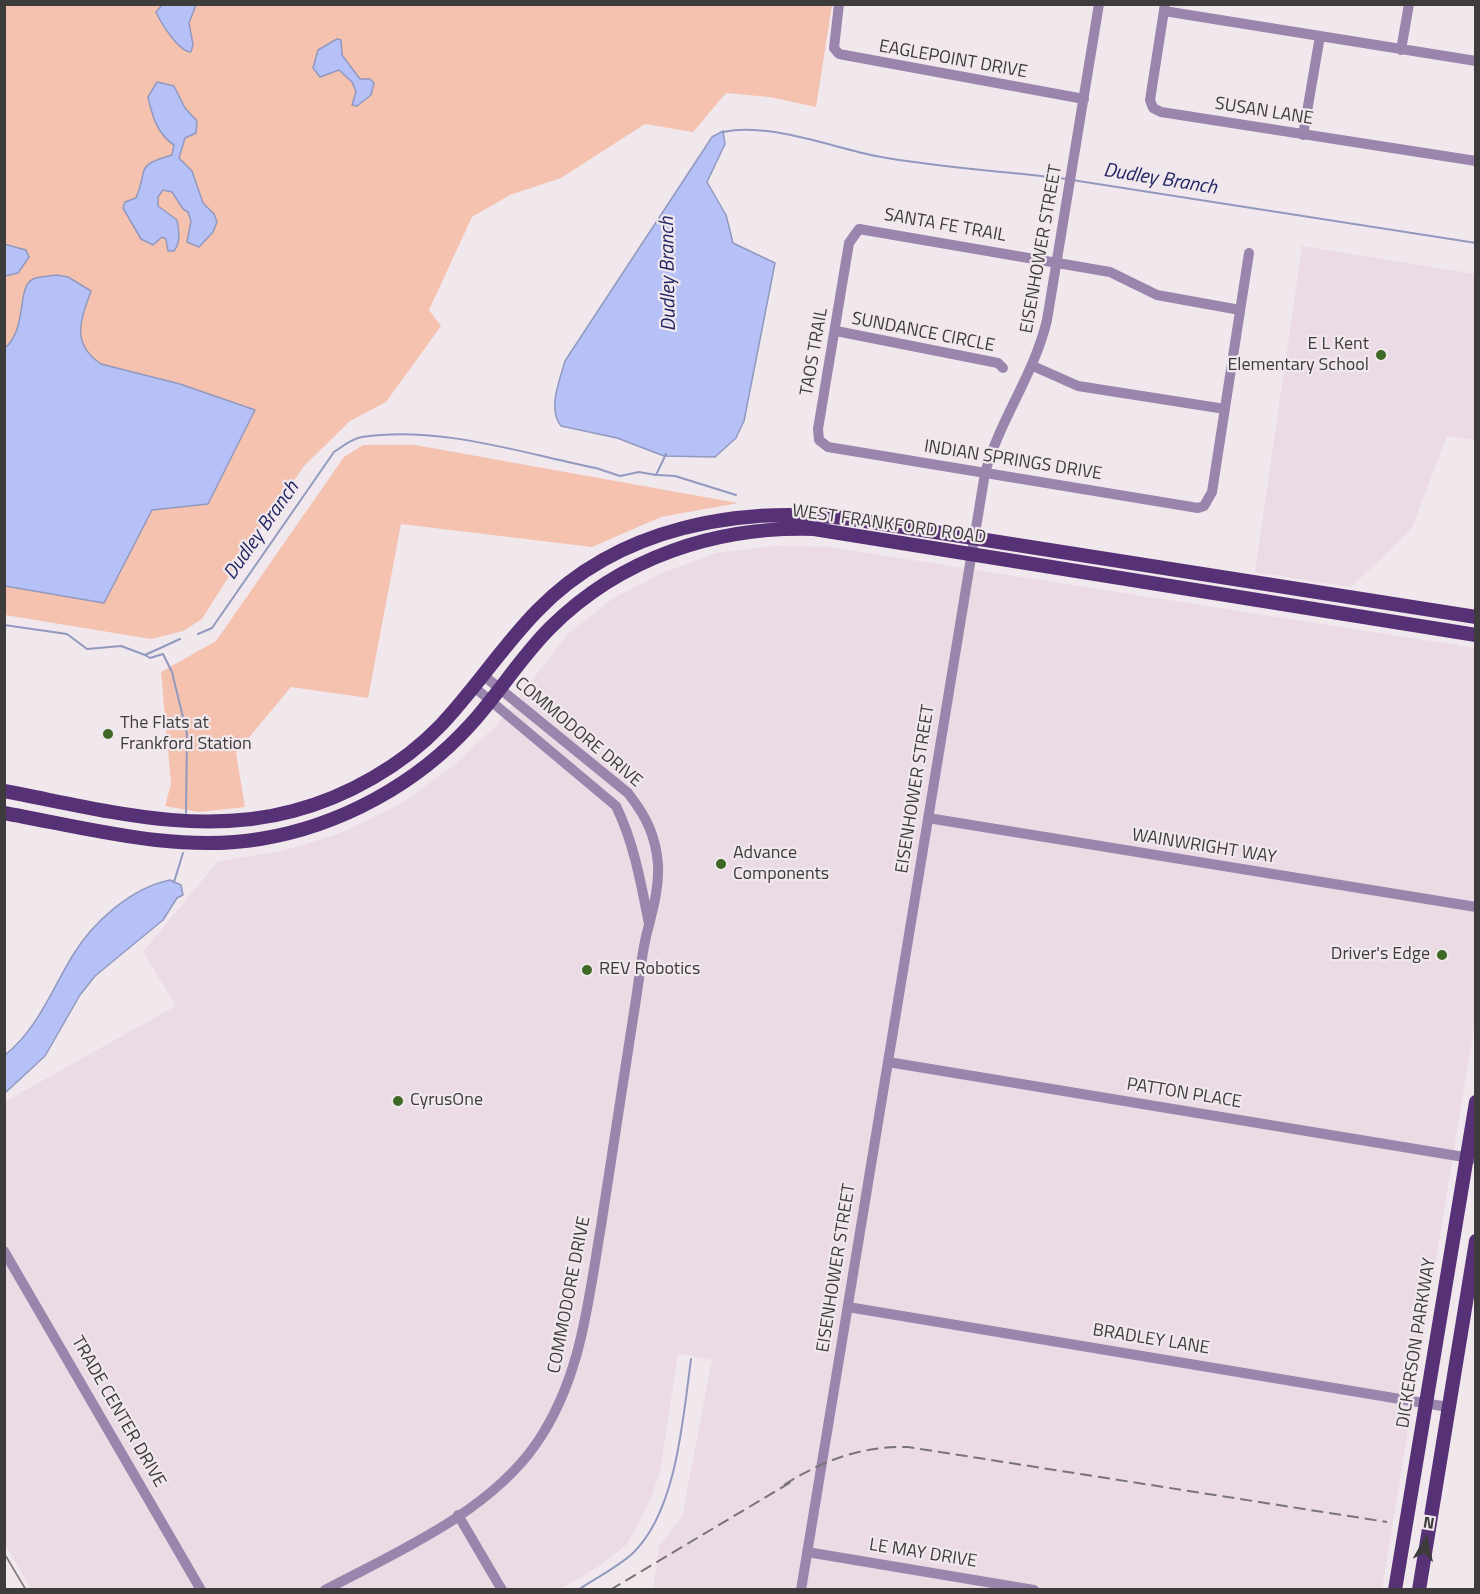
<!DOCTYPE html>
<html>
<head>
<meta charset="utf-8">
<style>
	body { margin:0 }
	#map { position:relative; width:1480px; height:1594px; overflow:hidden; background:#f0e8ed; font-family:"Titillium Web",sans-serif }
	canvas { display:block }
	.frame { position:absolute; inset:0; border:6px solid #3e3b3d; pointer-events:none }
	.north { position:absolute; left:1396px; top:1510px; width:60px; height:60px; -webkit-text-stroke:4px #f0e8ed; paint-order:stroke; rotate:9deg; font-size:16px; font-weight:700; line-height:24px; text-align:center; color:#3e3b3d }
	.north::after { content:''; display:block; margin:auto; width:21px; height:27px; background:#3e3b3d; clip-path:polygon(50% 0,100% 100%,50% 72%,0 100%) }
</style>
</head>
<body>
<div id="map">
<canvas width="1480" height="1594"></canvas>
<div class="frame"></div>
<div class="north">N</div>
</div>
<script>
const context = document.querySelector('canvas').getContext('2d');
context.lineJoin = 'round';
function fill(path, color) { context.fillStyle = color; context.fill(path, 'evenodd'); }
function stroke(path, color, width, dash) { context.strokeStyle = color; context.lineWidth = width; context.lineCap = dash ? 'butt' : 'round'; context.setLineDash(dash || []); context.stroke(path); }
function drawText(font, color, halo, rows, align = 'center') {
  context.font = font + ' "Titillium Web",sans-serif'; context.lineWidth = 4.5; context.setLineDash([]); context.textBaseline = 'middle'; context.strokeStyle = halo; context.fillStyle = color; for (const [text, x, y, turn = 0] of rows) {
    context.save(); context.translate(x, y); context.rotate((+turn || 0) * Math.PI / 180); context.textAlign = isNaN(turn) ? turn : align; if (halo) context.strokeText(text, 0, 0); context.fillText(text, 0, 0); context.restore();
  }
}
fill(new Path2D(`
	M 1302,246 L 1475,274 L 1475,440 L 1447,436 L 1411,530 L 1351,587 L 1255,572 Z
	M 774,546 L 829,547 L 1475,648 L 1475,1021 L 1382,1589 L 653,1589 L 659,1546 L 682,1517 L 712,1360 L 678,1354 L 660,1472 L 650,1501 L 627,1544 L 601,1565 L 561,1589 L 31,1589 L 5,1544 L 4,1102 L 176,1006 L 143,952 L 218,861 L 283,851 L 338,834 L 399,805 L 453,766 L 495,727 L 568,634 L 612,599 L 665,572 L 716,553 Z`), '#eadbe5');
fill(new Path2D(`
	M 4,5 L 832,5 L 816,107 L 769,97 L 726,93 L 693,132 L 645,124 L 561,178 L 510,195 L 472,217 L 429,310 L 441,326 L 386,402 L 350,421 L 304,466 L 243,554 L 202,619 L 183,631 L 151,639 L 5,615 Z
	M 363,445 L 415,445 L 738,503 L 661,517 L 592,547 L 401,524 L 368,698 L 291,687 L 236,753 L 245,807 L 199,812 L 165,806 L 171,784 L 161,672 L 216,641 L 344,457 Z`), '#f5c2af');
const water = new Path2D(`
	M 162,5 L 196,5 L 189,23 L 193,45 L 191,52 C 178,51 161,23 156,12 Z
	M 337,39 L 341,40 L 342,55 L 360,79 L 370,79 L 374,83 L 371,95 L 357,106 L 352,105 L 356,92 L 352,82 L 339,70 L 320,77 L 313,68 L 318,50 Z
	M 157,82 L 174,86 L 185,108 L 197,121 L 196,133 L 185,138 L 179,158 L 192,171 L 203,203 L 214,214 L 217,222 L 213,232 L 199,247 L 187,242 L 191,221 L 188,212 L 183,209 L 172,192 L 163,190 L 158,197 L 158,206 L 177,220 C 179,231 181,242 174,251 L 168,251 L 166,239 L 162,237 L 153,245 L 141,239 L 123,208 L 125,202 L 136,198 C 149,169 133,166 172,155 L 174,145 C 157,134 152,115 148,97 Z
	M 723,131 L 725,144 L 707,182 L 726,215 L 733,243 L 775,263 L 744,421 L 736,438 L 715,457 L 664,456 L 617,438 L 561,426 C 547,409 560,380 565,361 L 712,137 Z
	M 4,244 L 26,250 L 29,257 L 18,273 L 5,276 Z
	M 57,275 L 68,277 L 91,291 C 81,320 70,343 101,364 L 180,384 L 255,410 L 208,504 L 152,510 L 104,603 L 5,586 L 5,348 C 28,328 16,288 33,279 C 39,276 50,276 57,275 Z
	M 170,880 L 181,885 L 183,895 L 177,898 L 163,920 L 95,976 L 80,995 L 45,1056 L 5,1093 L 5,1055 C 37,1030 52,989 73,955 C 93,922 131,888 170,880 Z`);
fill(water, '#b6c1f7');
stroke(water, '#9299bf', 1.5);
stroke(new Path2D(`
	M 723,132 C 768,122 831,147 876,156 C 939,168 1003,171 1067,179
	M 1072,180 L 1476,243
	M 658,475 L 675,476 L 736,495
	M 4,625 L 67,634 L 87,649 L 121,646 L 145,655 L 180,639
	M 198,634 L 212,628 L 334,452 C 343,446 351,439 362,437 C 437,425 522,453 596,468 L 620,476 L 639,472 L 656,475 L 666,454
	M 145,655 L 150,658 L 163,654 L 172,672 L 187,734 L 186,813
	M 174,882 L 183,853
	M 578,1590 C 596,1578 616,1568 632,1554 C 677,1512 683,1417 691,1359`), '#9299bf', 2);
stroke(new Path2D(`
	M 839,4 L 834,48 L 839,54 L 1084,99
	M 1165,4 L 1150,100 L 1153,108 L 1161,112 L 1476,161
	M 1164,11 L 1476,61
	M 1401,50 L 1409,4
	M 1303,135 L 1320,36
	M 1240,310 L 1157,295 L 1110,272 L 859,229 L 849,243 L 818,429 L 819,440 L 828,447 L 1198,508 L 1204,506 L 1212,492 L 1249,253
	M 836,331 L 998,363 L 1003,368
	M 1033,366 L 1078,386 L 1225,409
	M 474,687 L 616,806 C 634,843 641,883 649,924
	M 928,818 L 1476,907
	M 888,1062 L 1476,1159
	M 4,1251 L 201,1590
	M 848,1307 L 1448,1407
	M 458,1515 L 502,1590
	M 807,1552 L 1034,1590
	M 325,1590 C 397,1552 489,1512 536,1444 C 581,1379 588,1303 601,1226 C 613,1151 624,1075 636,999 C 640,975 642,948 649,925 C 654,905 659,886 658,865 C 656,836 646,816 628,793 L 483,675
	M 801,1590 L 985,473 C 1000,419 1034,375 1047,320 L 1099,4`), '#9a86ad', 10);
stroke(new Path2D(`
	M 4,791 C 100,809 197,837 293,811 C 347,797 403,765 441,725 C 475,689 502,647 537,611 C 618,527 739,505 852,519 L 1476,617
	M 4,813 C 87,828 176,853 260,839 C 340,826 417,784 471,724 C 499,693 521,657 550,628 C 621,557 717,526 814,529 L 1476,635
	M 1395,1590 L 1476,1102
	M 1419,1590 L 1476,1241`), '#573176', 14);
stroke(new Path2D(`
	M 4,1553 L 26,1590`), '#797477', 1.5);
stroke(new Path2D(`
	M 784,1485 C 823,1460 862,1446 908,1447 L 1387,1522
	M 610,1590 L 791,1482`), '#797477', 2, [12, 6]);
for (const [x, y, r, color] of [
	[1381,355,6,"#3e6825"],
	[108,734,6,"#3e6825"],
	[721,864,6,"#3e6825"],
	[1442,955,6,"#3e6825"],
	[587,970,6,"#3e6825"],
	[398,1101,6,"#3e6825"]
]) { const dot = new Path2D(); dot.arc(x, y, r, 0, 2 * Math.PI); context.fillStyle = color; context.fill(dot); stroke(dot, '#f0e8ed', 2); }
drawText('18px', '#3e3b3d', '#f0e8ed', [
	["EAGLEPOINT DRIVE",953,60,10],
	["SUSAN LANE",1264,112,9],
	["SANTA FE TRAIL",945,226,10],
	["EISENHOWER STREET",1042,249,-80],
	["SUNDANCE CIRCLE",923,333,11],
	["TAOS TRAIL",815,352,-80],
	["INDIAN SPRINGS DRIVE",1013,461,9],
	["WEST FRANKFORD ROAD",889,525,8],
	["COMMODORE DRIVE",578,733,40],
	["EISENHOWER STREET",916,789,-81],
	["WAINWRIGHT WAY",1204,847,9],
	["PATTON PLACE",1184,1094,9],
	["EISENHOWER STREET",837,1268,-81],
	["COMMODORE DRIVE",570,1295,-79],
	["BRADLEY LANE",1151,1340,9],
	["DICKERSON PARKWAY",1417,1343,-81],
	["TRADE CENTER DRIVE",118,1412,60],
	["LE MAY DRIVE",923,1554,9]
]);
drawText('18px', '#3e3b3d', '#f0e8ed', [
	["E L Kent",1369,345,"right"],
	["Elementary School",1369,366,"right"],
	["The Flats at",120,724],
	["Frankford Station",120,745],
	["Advance",733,854],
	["Components",733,875],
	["Driver's Edge",1430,955,"right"],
	["REV Robotics",599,970],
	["CyrusOne",410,1101]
], 'left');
drawText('italic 20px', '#232664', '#f0e8ed', [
	["Dudley Branch",1160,180,9],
	["Dudley Branch",669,274,-91],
	["Dudley Branch",262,531,-55]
]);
</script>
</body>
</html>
